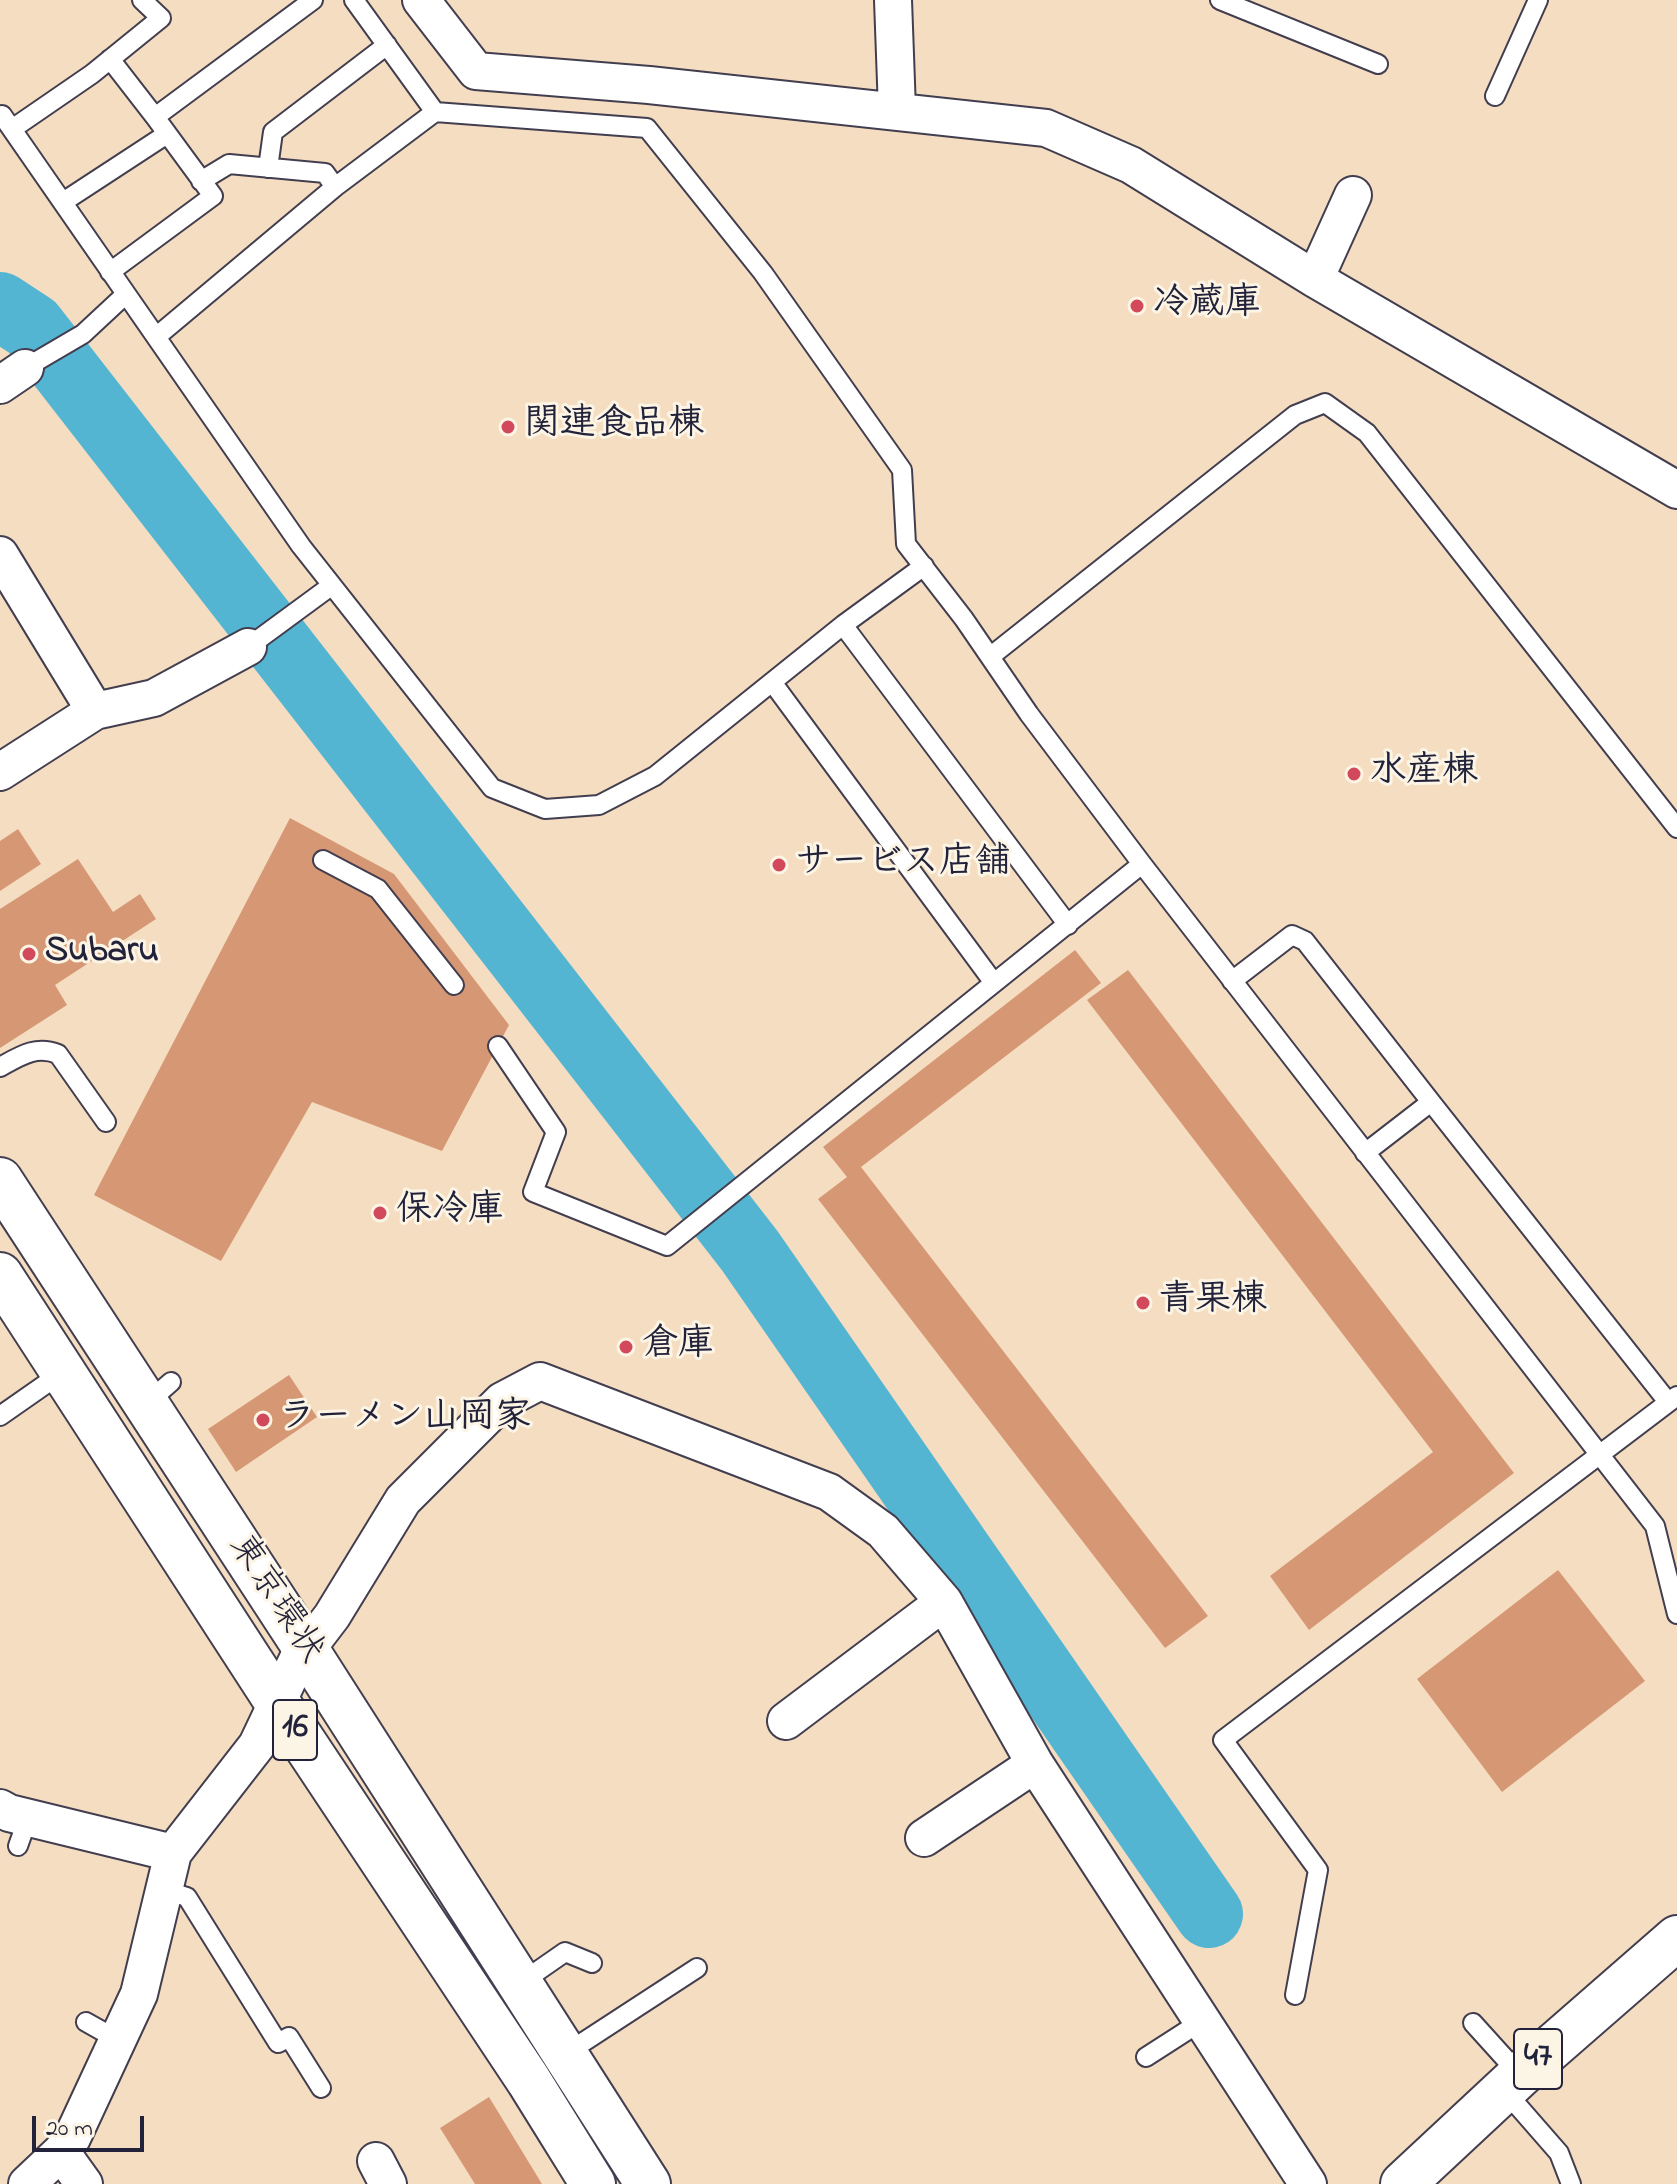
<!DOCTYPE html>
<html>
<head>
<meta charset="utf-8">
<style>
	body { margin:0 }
	#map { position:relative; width:1677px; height:2184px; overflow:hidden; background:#f5ddc1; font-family:"Indie Flower",sans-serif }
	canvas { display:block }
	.scale { position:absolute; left:32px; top:2116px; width:112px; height:36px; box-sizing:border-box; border:4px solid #22223b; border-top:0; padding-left:10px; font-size:24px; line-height:28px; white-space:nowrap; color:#22223b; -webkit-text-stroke:6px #fcf5e5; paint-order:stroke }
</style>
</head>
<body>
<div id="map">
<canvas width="1677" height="2184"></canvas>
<div class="scale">20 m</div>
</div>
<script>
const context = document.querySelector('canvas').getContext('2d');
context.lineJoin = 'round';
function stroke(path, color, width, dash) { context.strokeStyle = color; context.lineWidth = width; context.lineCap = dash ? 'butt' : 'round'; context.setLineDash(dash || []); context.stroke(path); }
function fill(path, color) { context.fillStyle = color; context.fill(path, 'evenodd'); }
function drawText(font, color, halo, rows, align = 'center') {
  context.font = font + ' "Indie Flower","Klee One",sans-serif'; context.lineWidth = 6; context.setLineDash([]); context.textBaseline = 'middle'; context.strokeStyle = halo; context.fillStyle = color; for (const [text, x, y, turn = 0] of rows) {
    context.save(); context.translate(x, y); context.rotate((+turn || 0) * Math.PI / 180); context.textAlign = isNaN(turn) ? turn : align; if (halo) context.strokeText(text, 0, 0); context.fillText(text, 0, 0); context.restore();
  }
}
stroke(new Path2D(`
	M 0,306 L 32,327 L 750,1251 L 1209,1914`), '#54b5d3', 68);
fill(new Path2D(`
	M 290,818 L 394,874 L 509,1025 L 442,1151 L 312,1102 L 221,1261 L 94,1195 Z
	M 18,829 L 41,864 L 0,891 L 0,841 Z
	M 78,859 L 113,912 L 140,894 L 156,919 L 55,985 L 67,1005 L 0,1048 L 0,909 Z
	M 1075,950 L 1101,983 L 861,1167 L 1208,1616 L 1165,1648 L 818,1199 L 847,1177 L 823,1147 Z
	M 1128,970 L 1514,1473 L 1309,1630 L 1270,1576 L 1433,1452 L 1087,1000 Z
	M 289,1375 L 317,1417 L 236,1472 L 208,1429 Z
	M 1558,1570 L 1645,1681 L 1502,1792 L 1417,1679 Z
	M 489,2097 L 542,2184 L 475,2184 L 440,2128 Z`), '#d69874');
const service = new Path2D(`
	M 354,0 L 435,112
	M 1220,0 L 1378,64
	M 110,59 L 155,117 L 313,0
	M 1495,96 L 1538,0
	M 2,115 L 301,546 L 492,788 L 545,809 L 599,805 L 655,776 L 843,625 L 924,566
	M 12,129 L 92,74 L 161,18 L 142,0
	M 268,168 L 273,132 L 387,45
	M 201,181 L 229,164 L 325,173 L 335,187
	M 63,202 L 167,134
	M 110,272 L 213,196 L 155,117
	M 156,337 L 335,187 L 435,112 L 647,128 L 763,273 L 902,470 L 906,544 L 964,619 L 1029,714 L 1142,864 L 1655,1526 L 1677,1614
	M 25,368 L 83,334 L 126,294
	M 843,625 L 1068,925
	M 248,647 L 331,586
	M 991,656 L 1295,415 L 1325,403 L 1367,433 L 1677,828
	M 772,682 L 994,983
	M 323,860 L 378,889 L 454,985
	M 1232,981 L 1292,935 L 1305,941 L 1431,1102
	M 498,1046 L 556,1132 L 533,1192 L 667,1246 L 1142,864
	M 0,1067 C 20,1056 36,1045 58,1054 L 106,1122
	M 1365,1153 L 1431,1102 L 1668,1402
	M 146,1404 L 171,1382
	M 0,1416 L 63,1372
	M 18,1846 L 28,1818
	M 164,1890 L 187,1897 L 278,2043 L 289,2037 L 321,2088
	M 519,1984 L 565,1952 L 592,1963
	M 1295,1995 L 1318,1870 L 1223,1740 L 1677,1396
	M 86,2022 L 118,2040
	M 1473,2023 L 1520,2075
	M 565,2054 L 697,1968
	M 1146,2057 L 1202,2021
	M 1504,2090 L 1559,2153 L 1571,2184`);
const minor = new Path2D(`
	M 421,0 L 476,71 L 649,85 L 1046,128 L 1131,165 L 1315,279 L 1677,490
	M 893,0 L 897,110
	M 1315,279 L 1353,195
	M 0,385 L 25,368
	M 0,555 L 95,711
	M 0,772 L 95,711 L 154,698 L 248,647
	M 786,1721 L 944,1602
	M 0,1808 L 9,1813 L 173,1853
	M 924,1838 L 1035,1764
	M 61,2152 L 84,2184
	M 376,2161 L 388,2184
	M 27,2184 L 61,2152 L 72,2138 L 139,1994 L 173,1853 L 257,1745 L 304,1646 L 316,1637 L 332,1616 L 403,1500 L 502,1401 L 540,1381 L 829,1492 L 883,1531 L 944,1602 L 1035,1764 L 1308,2184`);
const primary = new Path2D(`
	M 1403,2184 L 1520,2075 L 1677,1938`);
const trunk = new Path2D(`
	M 0,1180 L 304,1646 L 648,2184
	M 0,1275 L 277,1702 L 529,2081 L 593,2184`);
stroke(service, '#423e4f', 22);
stroke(minor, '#423e4f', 40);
stroke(primary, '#423e4f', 48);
stroke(trunk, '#423e4f', 48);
stroke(service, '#fff', 18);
stroke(minor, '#fff', 36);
stroke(primary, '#fff', 44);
stroke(trunk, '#fff', 44);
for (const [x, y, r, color] of [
	[1137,306,8,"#d1495b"],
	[508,427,8,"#d1495b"],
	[1354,774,8,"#d1495b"],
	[779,865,8,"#d1495b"],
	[29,954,8,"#d1495b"],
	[380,1213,8,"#d1495b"],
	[1143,1303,8,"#d1495b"],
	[626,1347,8,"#d1495b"],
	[263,1420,8,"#d1495b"]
]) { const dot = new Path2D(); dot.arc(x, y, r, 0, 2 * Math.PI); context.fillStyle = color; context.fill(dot); stroke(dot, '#fcf5e5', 3); }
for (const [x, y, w] of [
	[295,1730,44],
	[1538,2059,48]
]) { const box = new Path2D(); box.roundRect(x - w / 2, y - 30, w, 60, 6); context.fillStyle = '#fcf5e5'; context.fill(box); stroke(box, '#22223b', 2); }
drawText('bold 34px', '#22223b', null, [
	["16",295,1730],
	["47",1538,2059]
]);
drawText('bold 36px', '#22223b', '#fcf5e5', [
	["冷蔵庫",1153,306],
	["関連食品棟",524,427],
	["水産棟",1370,774],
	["サービス店舗",795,865],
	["Subaru",45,954],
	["保冷庫",396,1213],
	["青果棟",1159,1303],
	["倉庫",642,1347],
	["ラーメン山岡家",279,1420]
], 'left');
drawText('36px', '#22223b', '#fcf5e5', [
	["東京環状",274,1600,57]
]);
</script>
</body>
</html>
